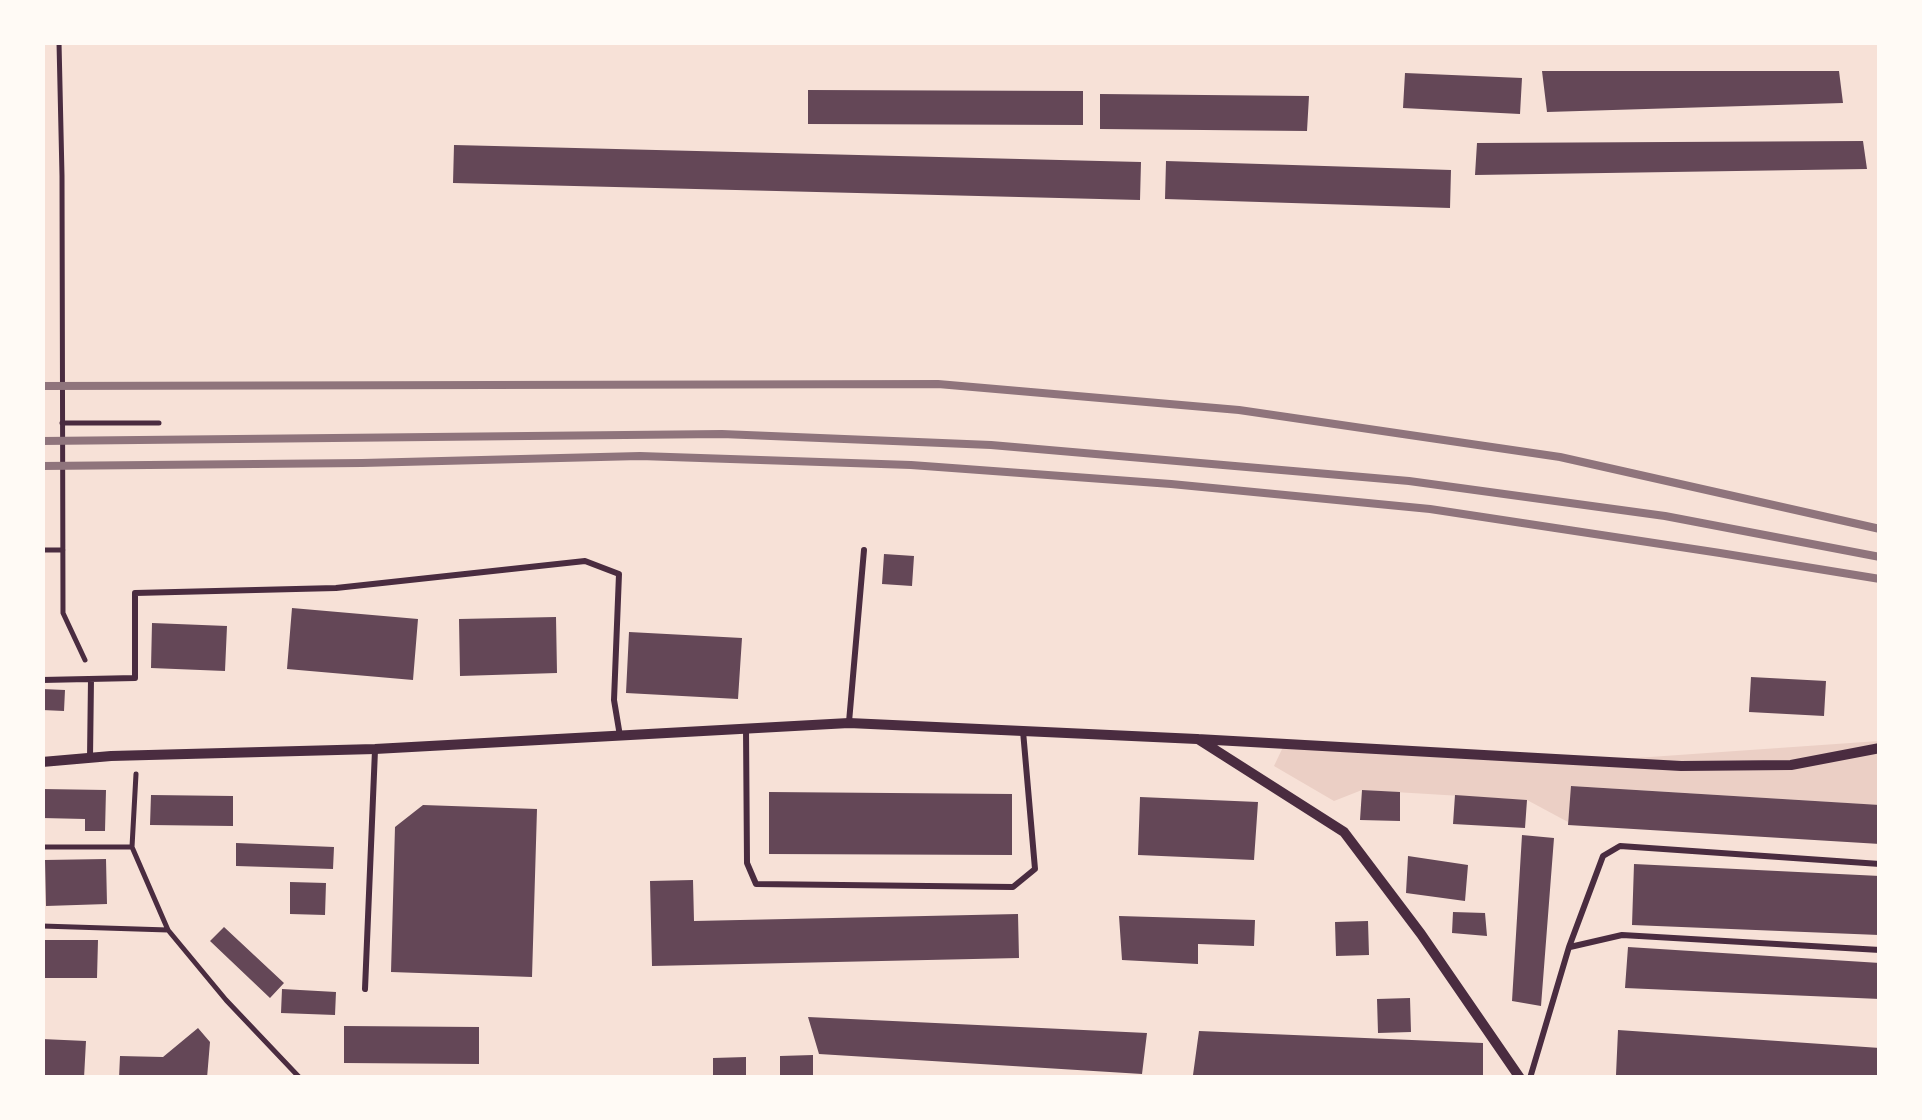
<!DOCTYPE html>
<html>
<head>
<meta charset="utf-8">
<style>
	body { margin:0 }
	#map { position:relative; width:1922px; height:1120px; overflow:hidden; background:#f7e1d7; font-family:"Golos Text",sans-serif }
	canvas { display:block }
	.frame { position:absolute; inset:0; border:45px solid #fffaf5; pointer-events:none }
</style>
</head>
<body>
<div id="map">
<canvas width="1922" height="1120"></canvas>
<div class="frame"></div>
</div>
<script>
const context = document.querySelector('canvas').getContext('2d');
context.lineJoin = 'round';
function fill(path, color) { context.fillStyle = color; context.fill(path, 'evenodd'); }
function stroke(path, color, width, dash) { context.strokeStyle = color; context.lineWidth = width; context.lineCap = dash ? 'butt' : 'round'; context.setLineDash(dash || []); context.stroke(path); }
fill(new Path2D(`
	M 1879,741 L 1879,805 L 1572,786 L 1568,822 L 1527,800 L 1362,790 L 1334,801 L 1274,766 L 1283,747 L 1564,763 Z`), '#ebcfc5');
fill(new Path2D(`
	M 1542,71 L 1839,71 L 1843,103 L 1547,112 Z
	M 1405,73 L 1522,78 L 1520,114 L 1403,108 Z
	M 808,90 L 1083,91 L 1083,125 L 808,124 Z
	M 1100,94 L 1309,96 L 1307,131 L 1100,129 Z
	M 1863,141 L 1867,169 L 1475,175 L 1477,143 Z
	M 454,145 L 1141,162 L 1140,200 L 453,183 Z
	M 1166,161 L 1451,170 L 1450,208 L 1165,199 Z
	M 884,554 L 914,556 L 912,586 L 882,584 Z
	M 292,608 L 418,619 L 413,680 L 287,669 Z
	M 556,617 L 557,673 L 460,676 L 459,619 Z
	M 152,623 L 227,626 L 225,671 L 151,668 Z
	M 629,632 L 742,638 L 738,699 L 626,693 Z
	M 1751,677 L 1826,681 L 1824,716 L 1749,712 Z
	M 42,689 L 65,690 L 64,711 L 42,710 Z
	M 1571,786 L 1880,805 L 1880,844 L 1568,825 Z
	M 42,789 L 106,790 L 105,831 L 85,831 L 85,819 L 42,818 Z
	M 1362,790 L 1400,792 L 1400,821 L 1360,820 Z
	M 769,792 L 1012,794 L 1012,855 L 769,854 Z
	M 151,795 L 233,796 L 233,826 L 150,825 Z
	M 1455,795 L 1527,800 L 1525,828 L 1453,824 Z
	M 1140,797 L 1258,802 L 1254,860 L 1138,855 Z
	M 423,805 L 537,809 L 532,977 L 391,972 L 395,827 Z
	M 1522,835 L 1554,838 L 1541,1006 L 1512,1001 Z
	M 236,843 L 334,847 L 333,869 L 236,866 Z
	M 1408,856 L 1468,865 L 1465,901 L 1406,893 Z
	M 106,859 L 107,904 L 46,906 L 45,860 Z
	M 1634,864 L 1880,876 L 1879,935 L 1632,925 Z
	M 693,880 L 694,921 L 1018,914 L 1019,958 L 652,966 L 650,881 Z
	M 290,882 L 326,883 L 325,915 L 290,914 Z
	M 1453,912 L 1485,913 L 1487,936 L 1452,933 Z
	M 1119,916 L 1255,920 L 1254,946 L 1198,944 L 1198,964 L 1122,960 Z
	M 1368,921 L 1369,955 L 1336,956 L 1335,922 Z
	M 224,927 L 284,983 L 270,998 L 210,941 Z
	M 42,940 L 98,940 L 97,978 L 42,978 Z
	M 1628,947 L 1880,963 L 1880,999 L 1625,988 Z
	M 282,989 L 336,992 L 335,1015 L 281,1013 Z
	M 1410,998 L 1411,1032 L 1378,1033 L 1377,999 Z
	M 808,1017 L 1147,1033 L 1142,1074 L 819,1054 Z
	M 344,1026 L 479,1027 L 479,1064 L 344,1063 Z
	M 198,1028 L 210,1042 L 207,1078 L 119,1078 L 120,1056 L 163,1057 Z
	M 1618,1030 L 1880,1048 L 1880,1078 L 1651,1078 L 1616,1075 Z
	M 1199,1031 L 1483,1043 L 1483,1078 L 1271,1078 L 1193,1075 Z
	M 42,1039 L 86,1041 L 84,1078 L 42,1078 Z
	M 813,1055 L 813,1078 L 780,1078 L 780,1056 Z
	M 746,1057 L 746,1078 L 713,1078 L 713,1058 Z`), '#644757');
stroke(new Path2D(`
	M 59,42 L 62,176 L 63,613 L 85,660
	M 62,423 L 159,423
	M 42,550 L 63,550
	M 136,774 L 132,847 L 168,930 L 226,1000 L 300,1078
	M 42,847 L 132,847
	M 42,926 L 168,930`), '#4a2c40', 5);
stroke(new Path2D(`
	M 42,680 L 135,678 L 135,593 L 336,588 L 585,561 L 619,574 L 614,700 L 620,736
	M 849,722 L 864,550
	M 746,729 L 747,863 L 756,884 L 1013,887 L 1035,869 L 1023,731
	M 90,758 L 91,679
	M 1570,947 L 1622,935 L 1880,950
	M 365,989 L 375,750
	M 1530,1078 L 1569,947 L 1603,856 L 1620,846 L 1880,864`), '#4a2c40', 6);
stroke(new Path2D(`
	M 1198,739 L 1344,832 L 1421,934 L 1520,1078
	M 42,762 L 111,756 L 375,749 L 849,723 L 1197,739 L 1681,766 L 1791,765 L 1880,748`), '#4a2c40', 10);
stroke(new Path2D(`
	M 42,386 L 938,384 L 1239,410 L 1560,457 L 1880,529
	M 42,441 L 722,434 L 991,445 L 1409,481 L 1665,516 L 1880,557
	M 42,466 L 362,463 L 640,456 L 911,465 L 1171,484 L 1430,509 L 1720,553 L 1880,579`), '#8f747c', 8);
</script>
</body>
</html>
